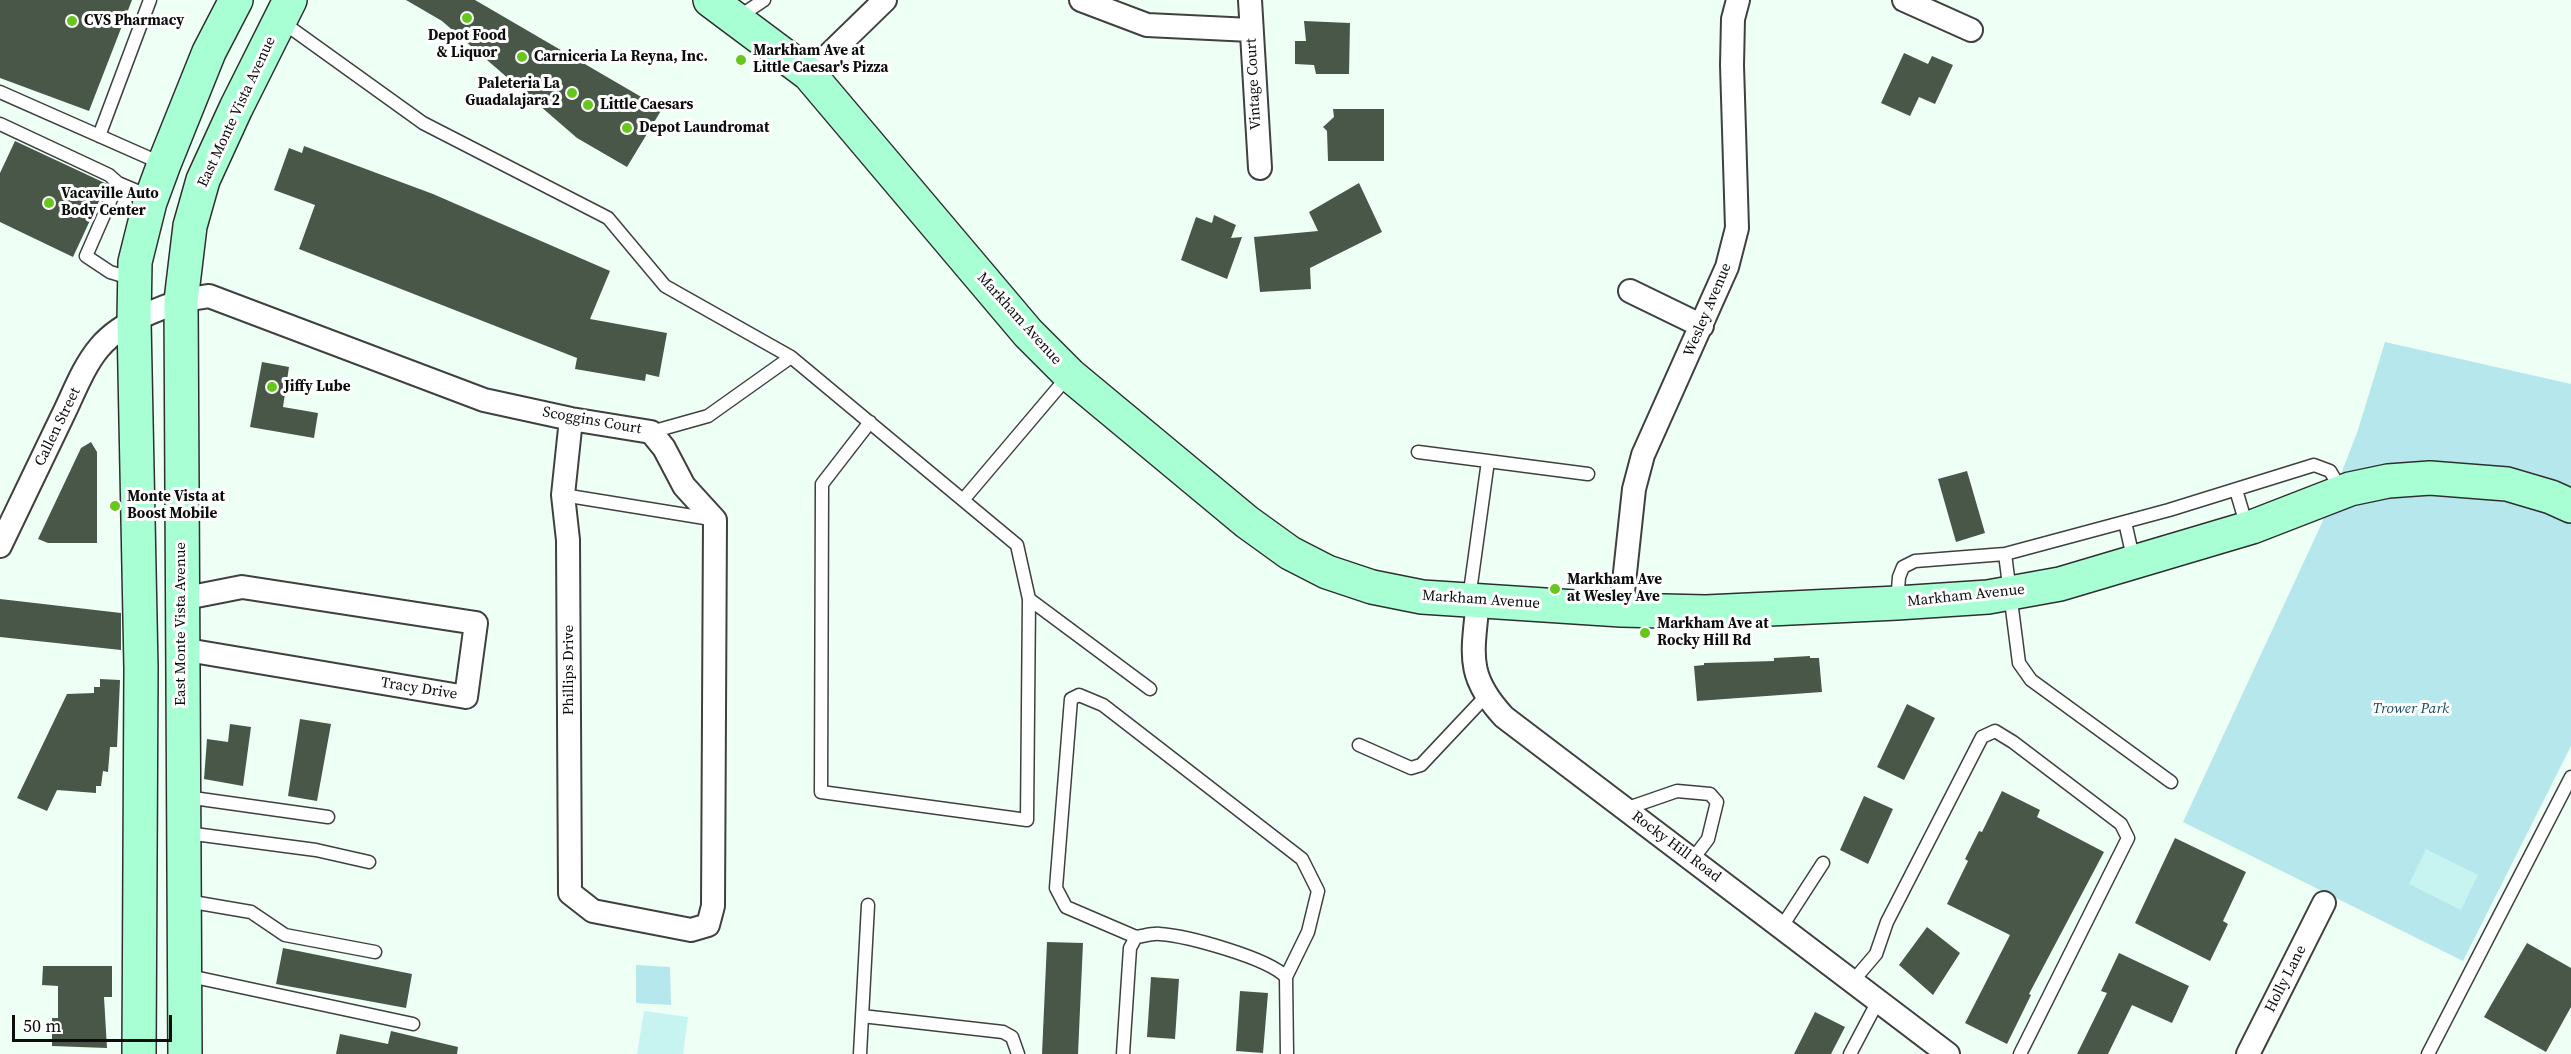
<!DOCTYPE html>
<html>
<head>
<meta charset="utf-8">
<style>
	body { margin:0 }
	#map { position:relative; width:2571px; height:1054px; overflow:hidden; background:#eefff5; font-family:"Source Serif 4",serif }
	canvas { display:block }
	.scale { position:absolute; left:12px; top:1015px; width:160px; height:27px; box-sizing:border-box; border:3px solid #0d0d0d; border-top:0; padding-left:8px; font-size:18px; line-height:21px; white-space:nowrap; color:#0d0d0d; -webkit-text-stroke:4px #fff; paint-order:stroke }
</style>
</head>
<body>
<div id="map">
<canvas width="2571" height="1054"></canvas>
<div class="scale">50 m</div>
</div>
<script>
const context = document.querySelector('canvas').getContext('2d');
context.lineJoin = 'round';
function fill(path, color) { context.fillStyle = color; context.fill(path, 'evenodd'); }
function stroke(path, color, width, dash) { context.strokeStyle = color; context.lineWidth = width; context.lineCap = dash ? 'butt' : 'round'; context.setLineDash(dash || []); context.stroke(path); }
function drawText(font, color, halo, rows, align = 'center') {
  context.font = font + ' "Source Serif 4",serif'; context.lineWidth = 6; context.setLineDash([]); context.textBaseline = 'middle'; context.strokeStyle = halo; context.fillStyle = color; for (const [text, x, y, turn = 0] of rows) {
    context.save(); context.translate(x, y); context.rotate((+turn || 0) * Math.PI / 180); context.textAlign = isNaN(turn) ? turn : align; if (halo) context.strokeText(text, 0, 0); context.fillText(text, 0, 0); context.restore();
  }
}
fill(new Path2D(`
	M 2385,342 L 2571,384 L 2571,746 L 2463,961 L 2183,822 L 2321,525 L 2357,433 Z
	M 636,965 L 670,967 L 671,1005 L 636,1003 Z`), '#b5e7ec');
fill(new Path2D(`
	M 2426,849 L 2478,875 L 2461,910 L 2409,884 Z
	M 644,1011 L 688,1017 L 683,1054 L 637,1054 Z`), '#c7f3f1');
fill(new Path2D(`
	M 0,0 L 132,0 L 89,111 L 0,78 Z
	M 406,0 L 475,0 L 662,109 L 627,167 L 577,138 L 442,21 Z
	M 1304,21 L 1350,23 L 1349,74 L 1316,74 L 1314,65 L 1295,64 L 1295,41 L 1306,41 Z
	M 1904,53 L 1928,64 L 1932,56 L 1953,65 L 1935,104 L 1919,97 L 1910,116 L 1881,103 Z
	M 1333,109 L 1384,109 L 1384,161 L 1328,161 L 1327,131 L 1323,127 L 1334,117 Z
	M 15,141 L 107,184 L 73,257 L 0,222 L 0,173 Z
	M 304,146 L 433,194 L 610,271 L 590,319 L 667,333 L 659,377 L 646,374 L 645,381 L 575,369 L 577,358 L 299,249 L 315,205 L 274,190 L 289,148 L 302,153 Z
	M 1359,183 L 1382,232 L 1310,268 L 1311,289 L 1260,292 L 1254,237 L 1318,231 L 1309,212 Z
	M 1214,215 L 1236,225 L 1231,238 L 1242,237 L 1227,279 L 1181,260 L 1196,217 L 1212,223 Z
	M 262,362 L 289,367 L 283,407 L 318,413 L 314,438 L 250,427 Z
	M 91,442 L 97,452 L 97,543 L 48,543 L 38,539 L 81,448 Z
	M 1967,471 L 1985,533 L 1956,542 L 1938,479 Z
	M 0,599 L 121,613 L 121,650 L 0,637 Z
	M 1810,656 L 1810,658 L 1819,658 L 1822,692 L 1697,701 L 1694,666 L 1704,665 L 1704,663 L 1774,661 L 1774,658 Z
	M 100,679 L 120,680 L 117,747 L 110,747 L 108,772 L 103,771 L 101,786 L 96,786 L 96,793 L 57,790 L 47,811 L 17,798 L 67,694 L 94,693 L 94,687 L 100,687 Z
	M 1907,704 L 1935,718 L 1904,780 L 1877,767 Z
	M 300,719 L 331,724 L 317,801 L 288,796 Z
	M 230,724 L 251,727 L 243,786 L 204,779 L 207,739 L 228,742 Z
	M 2002,791 L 2040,810 L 2037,817 L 2104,852 L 2029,994 L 2031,995 L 2007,1044 L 1965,1023 L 2010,935 L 1947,904 L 1968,861 L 1965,859 L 1979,831 L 1982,832 Z
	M 1864,796 L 1893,809 L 1868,864 L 1840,850 Z
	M 2175,838 L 2246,872 L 2223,921 L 2228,924 L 2210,961 L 2135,923 Z
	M 1927,927 L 1960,953 L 1933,995 L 1899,965 Z
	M 1047,942 L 1083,943 L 1078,1054 L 1042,1054 Z
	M 2527,943 L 2571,968 L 2571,1007 L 2546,1052 L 2484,1017 Z
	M 283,948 L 412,974 L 406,1008 L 276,984 Z
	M 2119,953 L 2189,986 L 2172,1023 L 2132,1005 L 2108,1054 L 2077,1054 L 2107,993 L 2101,991 Z
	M 43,966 L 112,966 L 112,997 L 104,997 L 107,1048 L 52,1046 L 52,1018 L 58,1018 L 58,986 L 42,985 Z
	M 1151,977 L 1179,979 L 1175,1039 L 1147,1037 Z
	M 1240,991 L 1268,993 L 1263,1053 L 1236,1051 Z
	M 1815,1012 L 1845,1027 L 1831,1054 L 1794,1054 Z
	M 391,1031 L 458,1047 L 457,1054 L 336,1054 L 340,1034 L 388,1044 Z`), '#495749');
const lane = new Path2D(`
	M 737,18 L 764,0
	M 281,21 L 423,123 L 608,218 L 665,286 L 791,357 L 708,416 L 651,432
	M 0,92 L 163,164
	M 0,124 L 109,175 L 118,183
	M 99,136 L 150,0
	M 133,279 L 110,272 L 86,256 L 118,183 L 151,197
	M 791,357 L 1017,545 L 1029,599 L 1150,689
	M 870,422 L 822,484 L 821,792 L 1027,820 L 1029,599
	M 1418,452 L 1488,461
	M 2236,490 L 2247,527
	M 563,495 L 711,519
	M 963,500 L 1069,375
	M 2125,522 L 2134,562
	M 2005,554 L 2019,663 L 2031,680 L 2171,782
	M 1469,599 L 1488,461 L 1588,474
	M 1897,602 L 1899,577 L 1903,567 L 1915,561 L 2005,554 L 2169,510 L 2314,465 L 2330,471 L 2342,491
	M 1359,745 L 1411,768 L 1421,765 L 1485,697
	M 186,797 L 328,817
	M 1625,809 L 1677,791 L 1710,794 L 1717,802 L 1708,839 L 1692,860
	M 187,833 L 316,850 L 369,862
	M 187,901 L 251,912 L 285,935 L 375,952
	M 1781,928 L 1823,863
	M 1136,937 L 1066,907 L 1056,888 L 1071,699 L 1079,695 L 1103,705 L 1302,859 L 1318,891 L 1308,932 L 1286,977
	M 185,975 L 413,1024
	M 1853,981 L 1876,954 L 1887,922 L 1982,737 L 1995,731 L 2013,742 L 2121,824 L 2128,838 L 2020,1054
	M 862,1016 L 1003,1032 L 1012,1037 L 1018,1054
	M 860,1054 L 868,905
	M 1123,1054 L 1130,948 L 1136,937 C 1144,936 1152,933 1160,934 C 1188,936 1268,958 1286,977 L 1287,1054
	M 1850,1054 L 1878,1001
	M 2428,1054 L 2571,777`);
const street = new Path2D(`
	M 1081,0 L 1147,25 L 1251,30
	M 1250,0 L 1260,168
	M 1904,0 L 1971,30
	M 809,74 L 885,0
	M 1630,291 L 1702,326
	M 0,546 C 21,503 41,460 62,417 C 73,395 83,367 99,348 C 122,320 174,300 209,296 L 484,400 L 571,419 L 651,432 L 664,448 L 684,486 L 715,520 L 713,906 L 708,925 L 691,930 L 593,911 L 570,893 L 568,540 L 563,495 L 571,419
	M 181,599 L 242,587 L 476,623 L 466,697 L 181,649
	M 1478,600 C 1473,654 1465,675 1504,717 L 1948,1054
	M 1621,610 L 1634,489 L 1643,455 L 1727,267 L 1737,228 L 1732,65 L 1733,19 L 1738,0
	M 2248,1054 L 2324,903`);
const secondary = new Path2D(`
	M 710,0 L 809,74 L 1028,333 L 1070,375 L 1247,522 L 1290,553 L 1327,572 L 1372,587 L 1422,597 L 1621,610 L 1706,612 L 1897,603 L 1988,597 L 2060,584 L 2252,527 L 2350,489 L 2388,481 L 2430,478 L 2507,484 L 2551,497 L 2571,506
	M 139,1054 L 141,668 L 134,321 L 135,262 L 150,202 L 164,164 L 209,52 L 236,0
	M 185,1054 L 181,301 L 190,226 L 203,180 L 236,108 L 290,0`);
stroke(lane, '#404040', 15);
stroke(street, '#404040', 26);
stroke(secondary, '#2f2f2f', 36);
stroke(lane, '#fff', 12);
stroke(street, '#fff', 22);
stroke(secondary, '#a9ffd4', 33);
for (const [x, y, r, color] of [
	[467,18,6,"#65c71c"],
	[72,21,6,"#65c71c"],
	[522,57,6,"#65c71c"],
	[741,60,6,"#65c71c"],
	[572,93,6,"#65c71c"],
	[588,105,6,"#65c71c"],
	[627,128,6,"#65c71c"],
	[49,203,6,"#65c71c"],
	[272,387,6,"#65c71c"],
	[115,506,6,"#65c71c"],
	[1555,589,6,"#65c71c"],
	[1645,633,6,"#65c71c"]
]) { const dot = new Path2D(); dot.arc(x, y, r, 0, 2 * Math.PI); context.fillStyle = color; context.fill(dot); stroke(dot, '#fff', 2); }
drawText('bold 15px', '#0d0d0d', '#fff', [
	["CVS Pharmacy",84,21],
	["Depot Food",467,36,"center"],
	["& Liquor",467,53,"center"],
	["Markham Ave at",753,51],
	["Little Caesar's Pizza",753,68],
	["Carniceria La Reyna, Inc.",534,57],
	["Paleteria La",560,84,"right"],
	["Guadalajara 2",560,101,"right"],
	["Little Caesars",600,105],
	["Depot Laundromat",639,128],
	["Vacaville Auto",61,194],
	["Body Center",61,211],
	["Jiffy Lube",284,387],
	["Monte Vista at",127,497],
	["Boost Mobile",127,514],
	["Markham Ave",1567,580],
	["at Wesley Ave",1567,597],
	["Markham Ave at",1657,624],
	["Rocky Hill Rd",1657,641]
], 'left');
drawText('15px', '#0d0d0d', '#fff', [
	["Vintage Court",1254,84,-93],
	["East Monte Vista Avenue",237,112,-65],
	["Wesley Avenue",1708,310,-67],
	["Markham Avenue",1019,319,48],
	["Scoggins Court",592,421,10],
	["Callen Street",58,427,-64],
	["Markham Avenue",1966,596,-6],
	["Markham Avenue",1481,600,4],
	["East Monte Vista Avenue",181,624,-90],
	["Phillips Drive",569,670,-90],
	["Tracy Drive",419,689,9],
	["Rocky Hill Road",1676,847,37],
	["Holly Lane",2286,979,-63]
]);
drawText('italic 15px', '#194969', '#fff', [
	["Trower Park",2411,709]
]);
</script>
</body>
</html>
